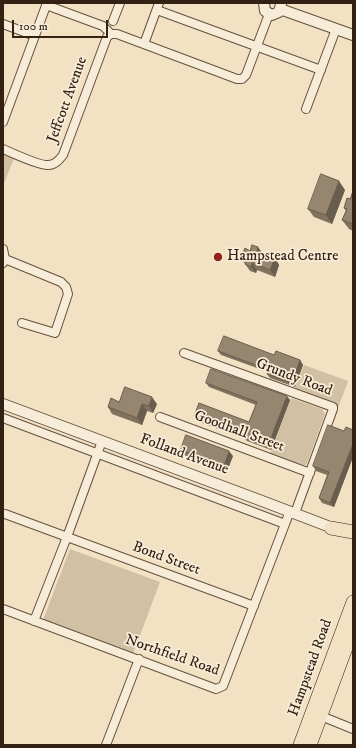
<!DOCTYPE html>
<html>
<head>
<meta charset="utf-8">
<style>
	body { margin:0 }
	#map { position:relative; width:356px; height:748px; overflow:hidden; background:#f2e1c3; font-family:"IM FELL DW Pica",serif }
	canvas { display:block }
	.frame { position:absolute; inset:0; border:4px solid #332113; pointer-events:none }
	.scale { position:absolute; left:12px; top:20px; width:96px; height:18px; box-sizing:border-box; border:2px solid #332113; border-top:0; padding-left:5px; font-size:12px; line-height:14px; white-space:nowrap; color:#332113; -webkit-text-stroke:3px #f7ecd8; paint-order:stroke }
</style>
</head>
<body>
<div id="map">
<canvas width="356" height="748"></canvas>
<div class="frame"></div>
<div class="scale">100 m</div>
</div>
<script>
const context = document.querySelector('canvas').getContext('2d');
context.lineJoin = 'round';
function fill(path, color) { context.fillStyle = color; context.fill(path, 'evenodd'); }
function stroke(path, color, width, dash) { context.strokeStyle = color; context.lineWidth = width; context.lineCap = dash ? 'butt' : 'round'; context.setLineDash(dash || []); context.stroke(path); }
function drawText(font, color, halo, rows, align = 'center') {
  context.font = font + ' "IM FELL DW Pica",serif'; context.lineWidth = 3.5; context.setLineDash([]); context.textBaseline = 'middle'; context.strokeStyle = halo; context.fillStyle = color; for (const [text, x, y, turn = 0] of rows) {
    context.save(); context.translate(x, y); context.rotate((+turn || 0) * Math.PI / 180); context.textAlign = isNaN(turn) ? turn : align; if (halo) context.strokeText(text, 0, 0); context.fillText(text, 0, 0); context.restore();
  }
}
fill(new Path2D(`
	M 3,153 L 14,158 L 3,186 Z
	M 304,365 L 348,381 L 338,408 L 294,391 Z
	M 291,398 L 322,409 L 325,414 L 308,461 L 306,465 L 303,465 L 270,454 Z
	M 70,549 L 160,582 L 133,654 L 43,620 Z`), '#d2c0a5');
const minor = new Path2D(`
	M 46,5 L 103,26 L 111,34
	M 157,10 L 321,70
	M 113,21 L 120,3
	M 3,24 L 35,36
	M 144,44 L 159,3
	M 306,109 L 336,29
	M 3,122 L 47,3
	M 3,149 C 12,153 40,166 48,165 C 55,165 59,160 63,155 L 107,37 L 111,34 L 117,34 L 237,79 L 242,79 L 246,75 L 269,14
	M 3,249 L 5,259 L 3,263
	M 5,259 L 61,282 L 66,287 L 68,294 L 55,333 L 22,323
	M 184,353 L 333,407 L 333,409 L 295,513
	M 160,417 L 310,473
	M 3,418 L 285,524
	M 5,514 L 254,606
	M 3,609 L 216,689 L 223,686 L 290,511
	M 34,621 L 67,537 L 102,441
	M 321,716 L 353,729
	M 106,745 L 139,659`);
const tertiary = new Path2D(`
	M 264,3 L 265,11 L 272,15 L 279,12 L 281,4
	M 280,9 L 353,35
	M 3,404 L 262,501 L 338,530`);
const trunk = new Path2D(`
	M 331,528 L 353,532
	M 300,745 L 353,602
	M 310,745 L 353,629`);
stroke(minor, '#63513f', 10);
stroke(tertiary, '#63513f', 12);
stroke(trunk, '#332113', 14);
stroke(minor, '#f7ecd8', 8);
stroke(tertiary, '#f7ecd8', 10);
stroke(trunk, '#f2e1c3', 13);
fill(new Path2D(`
	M 345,190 L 332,224 L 314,217 L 308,209 Z
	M 353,191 L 353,231 L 349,229 L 342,220 L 346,211 L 344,208 L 350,199 Z
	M 250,251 L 262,253 L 275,258 L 279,265 L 275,277 L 257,270 L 256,273 L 250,271 L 241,258 Z
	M 218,351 L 274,355 L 300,360 L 303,365 L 295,387 L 270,378 L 267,374 L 268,372 L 221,355 Z
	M 206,383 L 290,400 L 271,450 L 247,441 L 245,439 L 197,421 L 194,416 L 249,422 L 256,405 L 209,387 Z
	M 119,402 L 157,404 L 153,413 L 147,411 L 142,425 L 112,414 L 108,407 Z
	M 353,430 L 353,457 L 334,507 L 322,503 L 319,498 L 327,475 L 316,471 L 313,466 L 344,431 Z
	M 181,450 L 233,456 L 227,471 L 184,455 Z`), '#81725f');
fill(new Path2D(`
	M 339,181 L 345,190 L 332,224 L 326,215 Z
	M 258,247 L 263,254 L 257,251 Z
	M 275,258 L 279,265 L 275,277 L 270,270 Z
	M 252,263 L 257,270 L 256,273 L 251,267 Z
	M 300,360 L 303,365 L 295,387 L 292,383 Z
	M 287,396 L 290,400 L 271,450 L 268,446 Z
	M 152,397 L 157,404 L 153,413 L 149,406 Z
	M 142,404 L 147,411 L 142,425 L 137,418 Z
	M 353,444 L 353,457 L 334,507 L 330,503 Z
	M 229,451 L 233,456 L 227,471 L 224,466 Z`), '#695d4e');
const building = new Path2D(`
	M 321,174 L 339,181 L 326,215 L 308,209 Z
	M 353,191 L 353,224 L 342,220 L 347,209 L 344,208 L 347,198 L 350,199 Z
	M 252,245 L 258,247 L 257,251 L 275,258 L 270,270 L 252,263 L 251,267 L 245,264 L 247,260 L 241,258 L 245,248 L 250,251 Z
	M 224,336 L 274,355 L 276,351 L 300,360 L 292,383 L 267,374 L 269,370 L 218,351 Z
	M 211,369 L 287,396 L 268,446 L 244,437 L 244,435 L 194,416 L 199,403 L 249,422 L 257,402 L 206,383 Z
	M 125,387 L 152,397 L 149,406 L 142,404 L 137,418 L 108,407 L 111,398 L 119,402 Z
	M 328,425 L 344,431 L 346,427 L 353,430 L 353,444 L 330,503 L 319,498 L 329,472 L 313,466 Z
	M 186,435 L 229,451 L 224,466 L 181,450 Z`);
fill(building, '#96856f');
stroke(building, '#695d4e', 1);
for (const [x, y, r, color] of [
	[218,257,5,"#8f2418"]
]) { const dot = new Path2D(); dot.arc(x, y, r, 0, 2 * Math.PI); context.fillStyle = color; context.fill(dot); stroke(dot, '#f7ecd8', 1.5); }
drawText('15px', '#332113', '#f7ecd8', [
	["Jeffcott Avenue",68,100,-70],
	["Grundy Road",294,378,21],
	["Goodhall Street",239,432,20],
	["Folland Avenue",184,455,20],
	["Bond Street",166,559,20],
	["Northfield Road",172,656,19],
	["Hampstead Road",311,668,-70]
]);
drawText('15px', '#332113', '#f7ecd8', [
	["Hampstead Centre",227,257]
], 'left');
</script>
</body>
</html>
